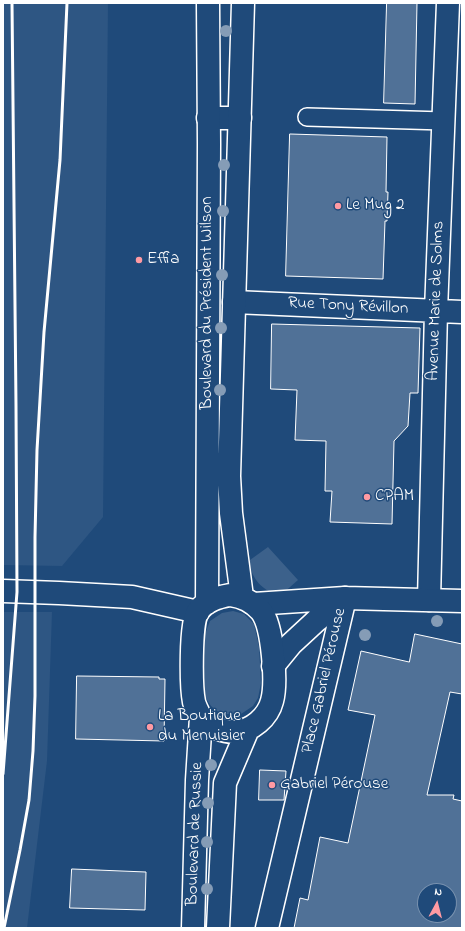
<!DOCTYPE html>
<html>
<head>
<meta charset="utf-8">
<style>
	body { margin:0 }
	#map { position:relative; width:465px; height:931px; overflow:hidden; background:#1f4a7a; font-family:"Indie Flower",sans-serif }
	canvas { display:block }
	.frame { position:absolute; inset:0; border:4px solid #fff; pointer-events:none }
	.north { position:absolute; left:417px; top:883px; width:40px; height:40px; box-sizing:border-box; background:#1f4a7a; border:1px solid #7992af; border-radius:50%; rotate:7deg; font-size:11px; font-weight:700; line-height:16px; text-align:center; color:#fff }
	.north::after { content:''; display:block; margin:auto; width:14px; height:18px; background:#ff9aa2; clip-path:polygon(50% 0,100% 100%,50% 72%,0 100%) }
</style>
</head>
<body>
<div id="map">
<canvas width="465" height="931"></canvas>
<div class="frame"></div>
<div class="north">N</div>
</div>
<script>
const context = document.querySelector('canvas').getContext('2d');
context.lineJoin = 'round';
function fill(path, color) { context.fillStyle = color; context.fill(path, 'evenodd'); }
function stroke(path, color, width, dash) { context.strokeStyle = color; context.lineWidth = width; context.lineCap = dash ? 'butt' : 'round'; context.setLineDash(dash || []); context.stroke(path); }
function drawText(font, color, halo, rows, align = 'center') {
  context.font = font + ' "Indie Flower",sans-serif'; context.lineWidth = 3; context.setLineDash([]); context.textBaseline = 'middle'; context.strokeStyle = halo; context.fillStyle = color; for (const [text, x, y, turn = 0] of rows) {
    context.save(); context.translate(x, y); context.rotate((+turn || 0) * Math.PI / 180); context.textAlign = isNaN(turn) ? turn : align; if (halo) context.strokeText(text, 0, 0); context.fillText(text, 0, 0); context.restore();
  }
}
fill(new Path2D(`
	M 3,3 L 108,3 L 103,517 L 62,566 L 3,565 Z
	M 3,612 L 52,612 L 47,761 L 27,928 L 3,928 Z`), '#2e5683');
fill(new Path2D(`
	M 268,547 L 298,580 L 281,595 C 264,593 249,577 250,560 Z
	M 233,611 L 244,614 L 254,624 L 259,647 L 261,683 L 258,698 L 253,706 L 241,714 L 221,714 L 211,706 L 204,695 L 202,642 L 210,621 L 222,613 Z`), '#3c618b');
const building = new Path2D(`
	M 387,3 L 417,3 L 415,104 L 384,103 Z
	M 290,134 L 387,137 L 386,192 L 388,192 L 387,221 L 385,221 L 383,279 L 286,276 Z
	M 272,324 L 420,328 L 418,393 L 410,393 L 408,426 L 394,441 L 392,524 L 330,522 L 332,491 L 325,491 L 326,441 L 295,440 L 297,390 L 271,389 Z
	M 415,634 L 462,644 L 462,694 L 450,692 L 427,795 L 454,795 L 453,799 L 462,801 L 462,928 L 294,928 L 300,898 L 308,900 L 320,837 L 348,843 L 375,715 L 348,710 L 361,651 L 409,662 ZM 425,891 L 449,891 L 449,915 L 425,915 Z
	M 77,676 L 159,677 L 159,679 L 165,679 L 164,741 L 76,739 Z
	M 260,770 L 286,771 L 284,800 L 259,800 Z
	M 72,869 L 146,872 L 145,910 L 70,908 Z`);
fill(building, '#507197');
stroke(building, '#fff', 1);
const service = new Path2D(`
	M 307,117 L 444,121`);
const minor = new Path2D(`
	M 208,118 L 240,118
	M 234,302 L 462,312
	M 429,600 L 436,311 L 448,3
	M 267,928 L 345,598`);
const tertiary = new Path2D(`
	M 3,591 L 59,593 L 132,597 L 198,612
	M 254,604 L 345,598 L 462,601
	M 273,666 L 291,644 L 317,620 L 345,598`);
const primary = new Path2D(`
	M 230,595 C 243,597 252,601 261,611 C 273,626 277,683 272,701 C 268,717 252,731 235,732 C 223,732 207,726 200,716 C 198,712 195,706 194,702 C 191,687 190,623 198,611 C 205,601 218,597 230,595 Z
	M 242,597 L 231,513 L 229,476 L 243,3
	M 207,603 L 209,144 L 208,3
	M 193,928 L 197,780 L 201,717
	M 218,928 L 225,783 L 248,729`);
stroke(service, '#fff', 20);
stroke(minor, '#fff', 25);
stroke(tertiary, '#fff', 25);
stroke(primary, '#fff', 25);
stroke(service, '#1f4a7a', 17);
stroke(minor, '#1f4a7a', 22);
stroke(tertiary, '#1f4a7a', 22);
stroke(primary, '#1f4a7a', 22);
stroke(new Path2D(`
	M 3,774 L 17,592 L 16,406 L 12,3
	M 4,928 L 20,850 L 29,800 L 33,751 L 35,696 L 35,537 L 37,450 L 44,332 L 60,160 L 67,3`), '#fff', 3);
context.fillStyle = '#859cb6';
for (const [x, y] of [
	[226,31],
	[224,165],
	[223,211],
	[222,275],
	[221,328],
	[220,390],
	[437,621],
	[365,635],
	[211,765],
	[208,803],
	[207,842],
	[207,889]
]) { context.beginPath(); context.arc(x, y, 6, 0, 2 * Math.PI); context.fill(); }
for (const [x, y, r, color] of [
	[338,206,4,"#ff9aa2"],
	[139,260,4,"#ff9aa2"],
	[367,497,4,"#ff9aa2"],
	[150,727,4,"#ff9aa2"],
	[272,785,4,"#ff9aa2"]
]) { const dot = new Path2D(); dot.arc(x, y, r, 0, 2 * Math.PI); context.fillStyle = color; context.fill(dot); stroke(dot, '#1f4a7a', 1.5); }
drawText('17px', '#fff', '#1f4a7a', [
	["Le Mug 2",346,206],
	["Effia",147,260],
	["CPAM",375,497],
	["La Boutique",158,717],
	["du Menuisier",158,737],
	["Gabriel Pérouse",280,785]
], 'left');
drawText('17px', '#fff', '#1f4a7a', [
	["Avenue Marie de Solms",437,301,-88],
	["Boulevard du Président Wilson",208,303,-90],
	["Rue Tony Révillon",348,307,3],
	["Place Gabriel Pérouse",325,681,-77],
	["Boulevard de Russie",196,834,-88]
]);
</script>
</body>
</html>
